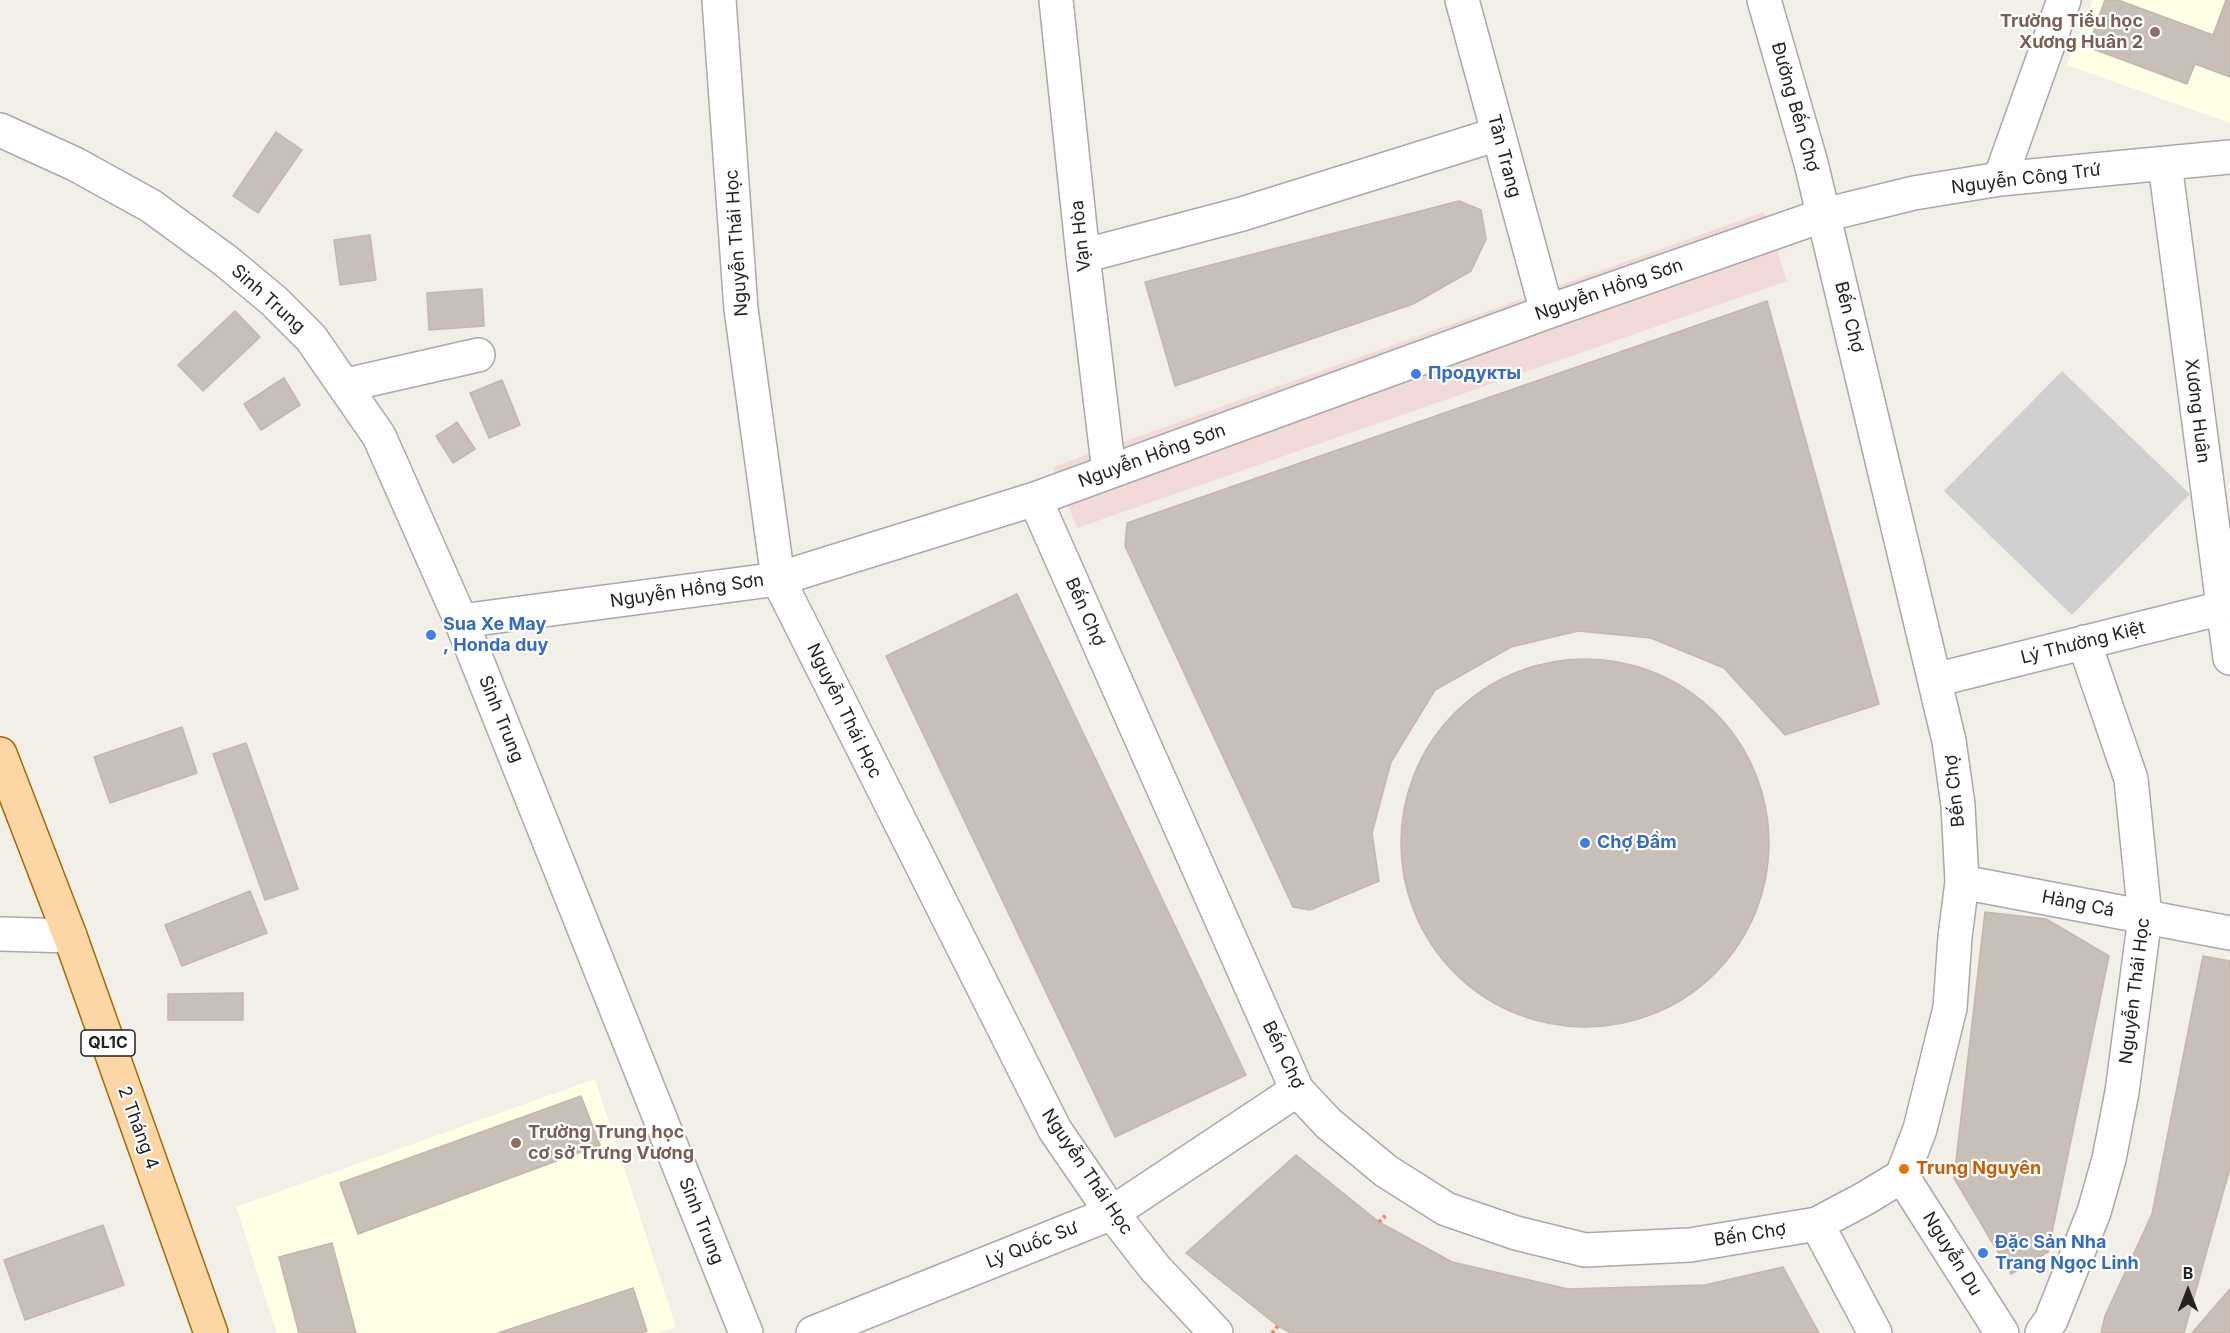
<!DOCTYPE html>
<html>
<head>
<meta charset="utf-8">
<style>
	body { margin:0 }
	#map { position:relative; width:2230px; height:1333px; overflow:hidden; background:#f2efe9; font-family:Inter,sans-serif }
	canvas { display:block }
	.north { position:absolute; left:2158px; top:1261px; width:60px; height:60px; -webkit-text-stroke:4px #fff; paint-order:stroke; rotate:0deg; font-size:16px; font-weight:700; line-height:24px; text-align:center; color:#222 }
	.north::after { content:''; display:block; margin:auto; width:21px; height:27px; background:#222; clip-path:polygon(50% 0,100% 100%,50% 72%,0 100%) }
</style>
</head>
<body>
<div id="map">
<canvas width="2230" height="1333"></canvas>
<div class="north">B</div>
</div>
<script>
const context = document.querySelector('canvas').getContext('2d');
context.lineJoin = 'round';
function fill(path, color) { context.fillStyle = color; context.fill(path, 'evenodd'); }
function stroke(path, color, width, dash) { context.strokeStyle = color; context.lineWidth = width; context.lineCap = dash ? 'butt' : 'round'; context.setLineDash(dash || []); context.stroke(path); }
function drawText(font, color, halo, rows, align = 'center') {
  context.font = font + ' Inter,sans-serif'; context.lineWidth = 4.5; context.setLineDash([]); context.textBaseline = 'middle'; context.strokeStyle = halo; context.fillStyle = color; for (const [text, x, y, turn = 0] of rows) {
    context.save(); context.translate(x, y); context.rotate((+turn || 0) * Math.PI / 180); context.textAlign = isNaN(turn) ? turn : align; if (halo) context.strokeText(text, 0, 0); context.fillText(text, 0, 0); context.restore();
  }
}
fill(new Path2D(`
	M 1764,212 L 1787,281 L 1077,528 L 1053,467 Z`), '#f2dad9');
fill(new Path2D(`
	M 2093,0 L 2230,0 L 2230,123 L 2067,65 Z
	M 595,1079 L 676,1327 L 659,1333 L 277,1333 L 236,1207 Z`), '#ffffe5');
fill(new Path2D(`
	M 2062,371 L 2190,494 L 2072,615 L 1944,491 Z`), '#d0d0d0');
const building = new Path2D(`
	M 2105,0 L 2118,0 L 2213,35 L 2226,0 L 2230,0 L 2230,77 L 2195,64 L 2187,84 L 2088,47 Z
	M 276,132 L 302,150 L 258,213 L 233,196 Z
	M 1459,201 L 1481,210 L 1486,239 L 1471,271 L 1413,304 L 1175,386 L 1145,282 Z
	M 370,235 L 376,280 L 340,285 L 334,240 Z
	M 482,289 L 484,326 L 429,330 L 427,293 Z
	M 1767,301 L 1879,704 L 1785,735 L 1724,668 L 1651,638 L 1578,631 L 1511,647 L 1435,690 L 1391,762 L 1372,833 L 1379,881 L 1310,910 L 1293,907 L 1125,546 L 1127,523 Z
	M 235,311 L 260,337 L 203,391 L 178,365 Z
	M 284,378 L 300,405 L 261,430 L 244,404 Z
	M 502,380 L 520,425 L 489,438 L 470,393 Z
	M 457,422 L 475,449 L 453,463 L 436,436 Z
	M 1017,594 L 1246,1075 L 1115,1137 L 886,656 Z
	M1401 843a184 184 0 1 1 368 0a184 184 0 1 1-368 0Z
	M 182,727 L 197,773 L 110,803 L 94,757 Z
	M 246,743 L 298,889 L 265,900 L 213,754 Z
	M 250,891 L 267,933 L 182,966 L 165,925 Z
	M 1985,912 L 2046,919 L 2109,956 L 2048,1252 L 2011,1274 L 1954,1178 Z
	M 2203,956 L 2230,961 L 2230,1168 L 2184,1333 L 2101,1333 L 2105,1316 L 2152,1214 Z
	M 243,993 L 243,1020 L 168,1020 L 168,994 Z
	M 581,1096 L 600,1145 L 358,1234 L 340,1183 Z
	M 1296,1155 L 1379,1222 L 1452,1262 L 1568,1289 L 1705,1285 L 1783,1267 L 1819,1333 L 1291,1333 L 1278,1326 L 1186,1253 Z
	M 103,1225 L 124,1285 L 25,1320 L 4,1260 Z
	M 332,1243 L 356,1333 L 299,1333 L 279,1257 Z
	M 633,1288 L 647,1331 L 641,1333 L 498,1333 Z
	M 2230,1289 L 2230,1333 L 2192,1333 Z`);
fill(building, '#c7bfb8');
stroke(building, '#c4b6ab', 1.5);
const minor = new Path2D(`
	M 719,0 L 741,309 L 778,579 L 1055,1130 L 1112,1213 L 1155,1268 L 1216,1333
	M 1056,0 L 1083,256 L 1109,472
	M 1462,0 L 1547,312
	M 0,130 L 75,164 L 151,206 L 226,261 L 274,301 L 311,338 L 379,436 L 461,621 L 746,1333
	M 2165,164 L 2230,658
	M 2000,179 L 2064,0
	M 1083,256 L 1242,214 L 1498,134
	M 346,385 L 478,355
	M 1035,499 L 1297,1090 L 1329,1124 L 1386,1171 L 1446,1209 L 1516,1233 L 1585,1250 L 1690,1245 L 1817,1224 L 1864,1199 L 1902,1176 L 1920,1129 L 1950,1008 L 1955,937 L 1962,882 L 1958,805 L 1949,741 L 1811,163 L 1764,0
	M 461,621 L 778,579 L 1035,499 L 1547,312 L 1824,215 L 1914,193 L 2000,179 L 2230,157
	M 1935,680 L 2230,606
	M 1962,882 L 2230,933
	M 0,934 L 70,936
	M 1902,1176 L 2002,1333
	M 1817,1224 L 1875,1333
	M 813,1333 L 1112,1213 L 1297,1090
	M 2042,1333 L 2051,1320 L 2094,1212 L 2109,1159 L 2122,1092 L 2145,917 L 2131,779 L 2084,642`);
const major = new Path2D(`
	M 0,754 L 70,936 L 211,1333`);
stroke(minor, '#a9a9a9', 36);
stroke(major, '#a06b00', 36);
stroke(new Path2D(`
	M 1379,1222 L 1387,1214
	M 1272,1333 L 1278,1326`), '#fa8072', 4, [3, 3]);
stroke(minor, '#fff', 33);
stroke(major, '#fcd6a4', 33);
for (const [x, y, r, color] of [
	[2155,32,6,"#8d6e63"],
	[1416,374,6,"#3f7fe0"],
	[431,635,6,"#3f7fe0"],
	[1585,843,6,"#3f7fe0"],
	[516,1143,6,"#8d6e63"],
	[1904,1169,6,"#e8710a"],
	[1983,1253,6,"#3f7fe0"]
]) { const dot = new Path2D(); dot.arc(x, y, r, 0, 2 * Math.PI); context.fillStyle = color; context.fill(dot); stroke(dot, '#fff', 2); }
for (const [x, y, w] of [
	[108,1043,54]
]) { const box = new Path2D(); box.roundRect(x - w / 2, y - 13, w, 26, 4.5); context.fillStyle = '#fff'; context.fill(box); stroke(box, '#222', 1.5); }
drawText('bold 16px', '#222', null, [
	["QL1C",108,1043]
]);
drawText('bold 18px', '#785e54', '#fff', [
	["Trường Tiểu học",2143,22],
	["Xương Huân 2",2143,43],
	["Trường Trung học",528,1133,"left"],
	["cơ sở Trưng Vương",528,1154,"left"]
], 'right');
drawText('18px', '#222', '#fff', [
	["Đường Bến Chợ",1795,107,74],
	["Tân Trang",1504,156,75],
	["Nguyễn Công Trứ",2026,179,-7],
	["Vạn Hòa",1081,236,-96],
	["Nguyễn Thái Học",737,243,-94],
	["Nguyễn Hồng Sơn",1609,290,-19],
	["Sinh Trung",268,299,42],
	["Bến Chợ",1849,317,76],
	["Xương Huân",2197,411,83],
	["Nguyễn Hồng Sơn",1152,456,-20],
	["Nguyễn Hồng Sơn",687,591,-8],
	["Bến Chợ",1085,612,66],
	["Lý Thường Kiệt",2083,643,-14],
	["Nguyễn Thái Học",844,711,64],
	["Sinh Trung",501,719,68],
	["Bến Chợ",1955,791,-96],
	["Hàng Cá",2078,904,11],
	["Nguyễn Thái Học",2135,991,-83],
	["Bến Chợ",1283,1055,64],
	["2 Tháng 4",138,1128,70],
	["Nguyễn Thái Học",1087,1172,56],
	["Sinh Trung",701,1221,68],
	["Bến Chợ",1750,1235,-9],
	["Lý Quốc Sư",1032,1245,-22],
	["Nguyễn Du",1952,1254,58]
]);
drawText('bold 18px', '#366cbe', '#fff', [
	["Продукты",1428,374],
	["Sua Xe May",443,625],
	[", Honda duy",443,646],
	["Chợ Đầm",1597,843],
	["Đặc Sản Nha",1995,1243],
	["Trang Ngọc Linh",1995,1264]
], 'left');
drawText('bold 18px', '#c56008', '#fff', [
	["Trung Nguyên",1916,1169]
], 'left');
</script>
</body>
</html>
